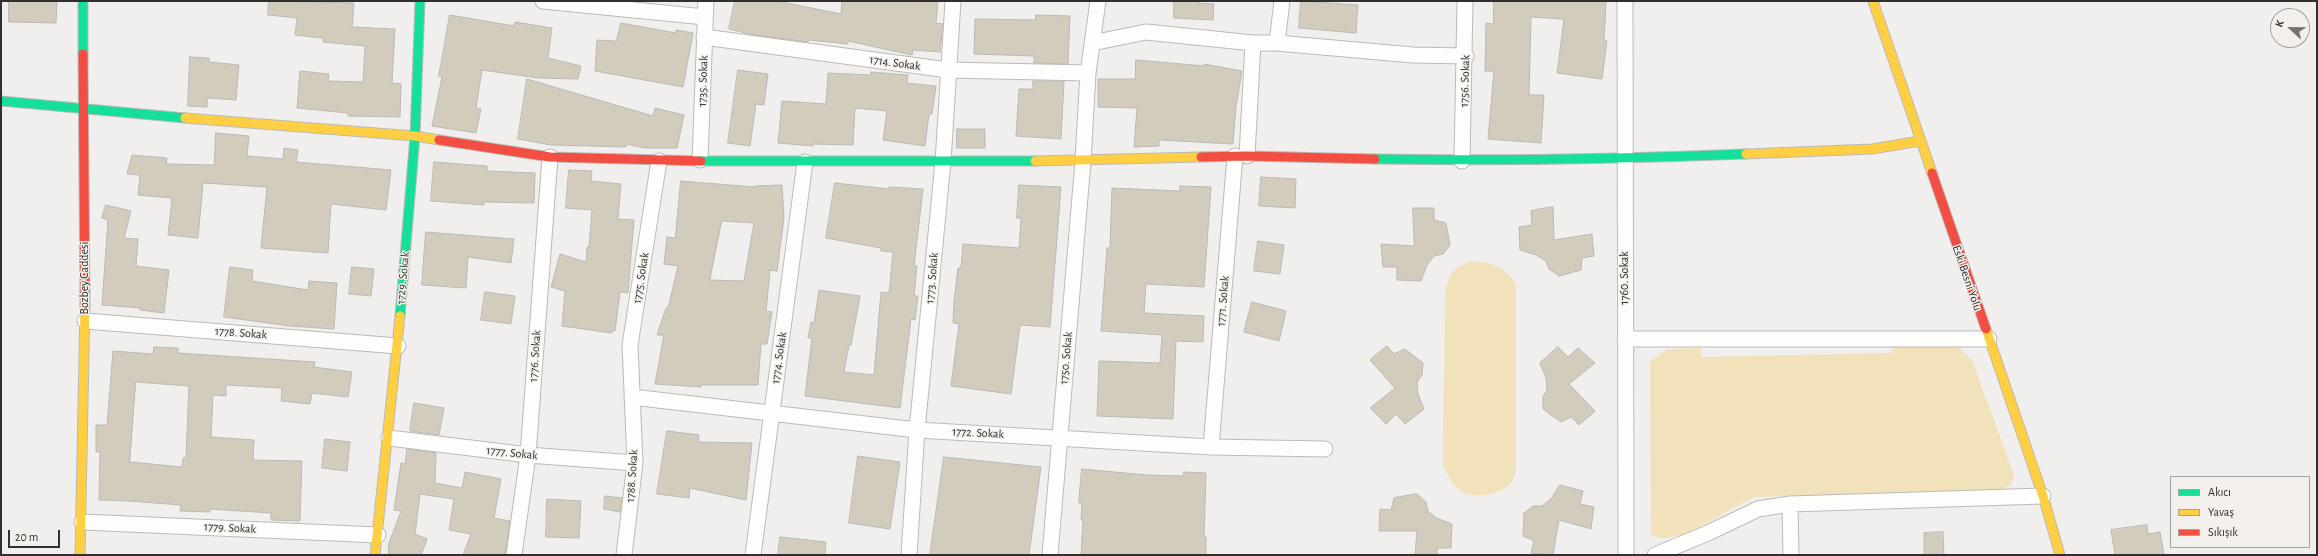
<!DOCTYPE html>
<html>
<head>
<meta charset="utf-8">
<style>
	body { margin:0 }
	#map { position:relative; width:2318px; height:556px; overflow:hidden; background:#f1efed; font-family:"Alegreya Sans",sans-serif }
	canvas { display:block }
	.frame { position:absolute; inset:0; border:2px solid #31302e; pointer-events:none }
	.legend { position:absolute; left:2170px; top:476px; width:140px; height:72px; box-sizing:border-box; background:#f3f0eb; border:1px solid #a5a39f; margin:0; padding:5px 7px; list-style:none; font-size:12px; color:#31302e }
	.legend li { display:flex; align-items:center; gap:8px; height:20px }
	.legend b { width:20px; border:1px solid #a5a39f }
	.north { position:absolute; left:2270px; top:8px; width:40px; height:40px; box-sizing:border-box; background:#f3f0eb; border:1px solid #a5a39f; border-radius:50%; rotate:292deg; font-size:11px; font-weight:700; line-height:16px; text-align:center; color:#31302e }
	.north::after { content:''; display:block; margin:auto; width:14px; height:18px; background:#747371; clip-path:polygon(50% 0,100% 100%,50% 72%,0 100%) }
	.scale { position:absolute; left:8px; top:530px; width:52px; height:18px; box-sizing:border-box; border:2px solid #31302e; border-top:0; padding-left:5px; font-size:12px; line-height:14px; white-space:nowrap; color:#31302e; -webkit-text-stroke:3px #f3f0eb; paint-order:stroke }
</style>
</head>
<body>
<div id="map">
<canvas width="2318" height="556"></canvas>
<div class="frame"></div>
<ul class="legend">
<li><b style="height:5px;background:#16e098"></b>Akıcı</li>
<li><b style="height:5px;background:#ffcf43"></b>Yavaş</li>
<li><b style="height:5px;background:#f24e42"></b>Sıkışık</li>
</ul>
<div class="north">K</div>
<div class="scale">20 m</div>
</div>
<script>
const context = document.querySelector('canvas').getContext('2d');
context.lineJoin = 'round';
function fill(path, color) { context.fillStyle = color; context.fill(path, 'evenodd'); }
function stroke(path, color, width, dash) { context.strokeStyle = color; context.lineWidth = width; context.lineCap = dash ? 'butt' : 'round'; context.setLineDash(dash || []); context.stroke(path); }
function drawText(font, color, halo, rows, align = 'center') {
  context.font = font + ' "Alegreya Sans",sans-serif'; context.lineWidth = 3; context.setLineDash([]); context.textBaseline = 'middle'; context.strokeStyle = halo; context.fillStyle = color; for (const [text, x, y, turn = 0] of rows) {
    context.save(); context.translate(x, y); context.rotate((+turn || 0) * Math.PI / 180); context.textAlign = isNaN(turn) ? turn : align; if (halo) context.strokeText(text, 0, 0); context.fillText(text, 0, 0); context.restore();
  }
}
fill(new Path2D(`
	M 1472,261 C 1490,262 1506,266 1516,285 L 1516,468 C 1515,474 1513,481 1509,485 C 1499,495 1473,499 1461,491 C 1452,485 1448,475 1443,466 L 1445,291 C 1449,274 1455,266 1472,261 Z
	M 1891,345 L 1958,347 L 1972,360 L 2014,475 L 2011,485 L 2002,490 L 1754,497 L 1686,534 L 1667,538 L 1659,538 L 1651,534 L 1650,362 L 1667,349 L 1701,348 L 1702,357 L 1892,353 Z`), '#f1e2bc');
const building = new Path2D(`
	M 9,1 L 57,1 L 56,23 L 9,22 Z
	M 269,1 L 354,3 L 352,27 L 395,29 L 392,83 L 401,84 L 400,117 L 348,116 L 348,113 L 297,108 L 300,71 L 329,74 L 328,81 L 363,82 L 365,46 L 323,42 L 323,38 L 295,35 L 297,18 L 268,15 Z
	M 735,1 L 777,1 L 841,14 L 842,1 L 938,1 L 936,23 L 943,24 L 940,52 L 913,50 L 912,55 L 848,41 L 848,44 L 809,40 L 808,42 L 754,35 L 729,29 Z
	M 1174,1 L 1199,1 L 1198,3 L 1214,4 L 1213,20 L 1174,18 Z
	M 1301,1 L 1358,5 L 1356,33 L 1299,28 Z
	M 1494,1 L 1606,1 L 1604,41 L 1607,41 L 1602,79 L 1557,73 L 1564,19 L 1531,17 L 1529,95 L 1544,95 L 1541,143 L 1488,139 L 1494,71 L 1485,71 L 1486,23 L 1493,24 Z
	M 450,15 L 514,26 L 515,22 L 552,28 L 548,58 L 581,66 L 578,79 L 538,78 L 482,70 L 476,108 L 481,109 L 476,133 L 432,126 L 442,77 L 439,76 Z
	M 1036,15 L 1070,16 L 1068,64 L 1034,63 L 1034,56 L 974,54 L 975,19 L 1035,20 Z
	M 621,23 L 676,33 L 676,30 L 693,33 L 683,87 L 595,71 L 597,40 L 616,41 Z
	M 190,57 L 209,58 L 209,62 L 239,65 L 236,100 L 207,98 L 207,107 L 188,106 Z
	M 1136,60 L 1204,66 L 1204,64 L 1242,71 L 1236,106 L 1233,144 L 1159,140 L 1159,146 L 1134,147 L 1137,108 L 1098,107 L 1098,79 L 1135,79 Z
	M 738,70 L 768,74 L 764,105 L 756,104 L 750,146 L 728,143 Z
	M 871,72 L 908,75 L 907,83 L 936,86 L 932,114 L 929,114 L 925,146 L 883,140 L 887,111 L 855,108 L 853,145 L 814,144 L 813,146 L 778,143 L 782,101 L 826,104 L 828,73 L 871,75 Z
	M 527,79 L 653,116 L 655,108 L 684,115 L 677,148 L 644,148 L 627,144 L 626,147 L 551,145 L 518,139 Z
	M 1033,81 L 1064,81 L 1061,139 L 1016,136 L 1019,89 L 1033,89 Z
	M 957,129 L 985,129 L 985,148 L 957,148 Z
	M 216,133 L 249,136 L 247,156 L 283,159 L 284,148 L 298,150 L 296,162 L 391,170 L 386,210 L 331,204 L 328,253 L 261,248 L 267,187 L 203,183 L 198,238 L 168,235 L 172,198 L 138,195 L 140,175 L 127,174 L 132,155 L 167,158 L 166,164 L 214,165 Z
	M 434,162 L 487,166 L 487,171 L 535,173 L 534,203 L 484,202 L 484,205 L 431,201 Z
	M 569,170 L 592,171 L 591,181 L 621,184 L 618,219 L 634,220 L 628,293 L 620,292 L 615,331 L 612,330 L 612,333 L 562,326 L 565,291 L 551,287 L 560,254 L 586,262 L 587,247 L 589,247 L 592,210 L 566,208 Z
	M 1261,177 L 1296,179 L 1295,208 L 1259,206 Z
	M 681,181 L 754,187 L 754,186 L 782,185 L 784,218 L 777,271 L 770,270 L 766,311 L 772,312 L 767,344 L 761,344 L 758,385 L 701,385 L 701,387 L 655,384 L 664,335 L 657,335 L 666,308 L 668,308 L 678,266 L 664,264 L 667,237 L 675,238 ZM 722,221 L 754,223 L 744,281 L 710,280 Z
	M 835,183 L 889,189 L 889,187 L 923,189 L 914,266 L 917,266 L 914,296 L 918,296 L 915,320 L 911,319 L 900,408 L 805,396 L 812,338 L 808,338 L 811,322 L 814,323 L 819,290 L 860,296 L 851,345 L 849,345 L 844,372 L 874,375 L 881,292 L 889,293 L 893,252 L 881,251 L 881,248 L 826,238 Z
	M 1019,185 L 1061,187 L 1050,327 L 1020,325 L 1011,394 L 951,386 L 959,324 L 953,323 L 954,301 L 958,268 L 961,268 L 963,244 L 1019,248 L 1021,218 L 1017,218 Z
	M 1180,186 L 1211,187 L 1204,287 L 1146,284 L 1144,313 L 1204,316 L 1203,342 L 1176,341 L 1173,419 L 1097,416 L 1099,361 L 1160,363 L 1162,335 L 1101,331 L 1107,248 L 1110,248 L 1112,188 L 1180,191 Z
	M 106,205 L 131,211 L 124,238 L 138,239 L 136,266 L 169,270 L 164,313 L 140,310 L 140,308 L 102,305 L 108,220 L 102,218 Z
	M 1553,207 L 1554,240 L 1592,234 L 1594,256 L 1582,258 L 1581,270 L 1559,276 L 1549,269 L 1546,261 L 1536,255 L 1520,250 L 1519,227 L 1532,225 L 1531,211 Z
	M 1413,208 L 1434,208 L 1434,220 L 1446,223 L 1450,245 L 1443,254 L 1434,256 L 1427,265 L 1421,281 L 1397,280 L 1397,267 L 1383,267 L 1381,244 L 1414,246 Z
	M 426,232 L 514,239 L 511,263 L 468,257 L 466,288 L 422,285 Z
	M 1258,241 L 1284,245 L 1280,274 L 1254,271 Z
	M 230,267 L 253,270 L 252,281 L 308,290 L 309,281 L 337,283 L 334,329 L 290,326 L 224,317 Z
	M 352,267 L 374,269 L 371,296 L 349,294 Z
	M 485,292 L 515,296 L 511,324 L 481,320 Z
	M 1252,302 L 1286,311 L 1279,341 L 1244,332 Z
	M 1387,346 L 1394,354 L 1405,349 L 1423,363 L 1422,375 L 1417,382 L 1418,394 L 1424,409 L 1405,424 L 1396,414 L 1386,424 L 1370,408 L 1395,388 L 1370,360 Z
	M 154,347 L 178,348 L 178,353 L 315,362 L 314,367 L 352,372 L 348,397 L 312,393 L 310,404 L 281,401 L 282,388 L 226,385 L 226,396 L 213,395 L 211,437 L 254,440 L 253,460 L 302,461 L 300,521 L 271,520 L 271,513 L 210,509 L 210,512 L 180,511 L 181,505 L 129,501 L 99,500 L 100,452 L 96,452 L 96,425 L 107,425 L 113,351 L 153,354 ZM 136,382 L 189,386 L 186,458 L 183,458 L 182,467 L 130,462 Z
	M 1558,347 L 1568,357 L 1578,348 L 1595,363 L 1569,384 L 1595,411 L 1579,425 L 1571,417 L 1561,422 L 1543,409 L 1543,397 L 1547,390 L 1546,378 L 1540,363 Z
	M 414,403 L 444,408 L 439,435 L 410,431 Z
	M 667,431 L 699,435 L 698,442 L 752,443 L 746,500 L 690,488 L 689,498 L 657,494 Z
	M 325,439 L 350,442 L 347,471 L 322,468 Z
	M 407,449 L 436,453 L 435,483 L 462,488 L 465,472 L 501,479 L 494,518 L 510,521 L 505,555 L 463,555 L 471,534 L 449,530 L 454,499 L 420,494 L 415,534 L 427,539 L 421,555 L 393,555 L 388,553 L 389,543 L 401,511 L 394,510 L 401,463 L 405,464 Z
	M 858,456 L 900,462 L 890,529 L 849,523 Z
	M 944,457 L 1041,467 L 1029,555 L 930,555 Z
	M 1082,469 L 1147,475 L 1183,476 L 1184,472 L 1206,473 L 1204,537 L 1206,537 L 1206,555 L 1081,555 L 1083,520 L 1081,520 L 1082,503 L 1079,503 Z
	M 1560,485 L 1583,491 L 1580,504 L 1594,507 L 1591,529 L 1559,520 L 1553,555 L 1531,553 L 1534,541 L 1523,536 L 1524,513 L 1533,506 L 1542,506 L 1551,499 Z
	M 1417,494 L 1426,502 L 1428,511 L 1436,518 L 1452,524 L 1451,548 L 1437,548 L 1437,555 L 1415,555 L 1417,531 L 1379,531 L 1380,509 L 1391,510 L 1394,498 Z
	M 605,496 L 622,498 L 620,512 L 604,509 Z
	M 547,499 L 581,501 L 579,538 L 546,537 Z
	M 2147,525 L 2148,534 L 2160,532 L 2164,555 L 2115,555 L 2111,530 Z
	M 1943,532 L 1944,555 L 1924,555 L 1924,533 Z
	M 780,537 L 826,542 L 825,555 L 778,555 Z`);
fill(building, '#d3ccbc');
stroke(building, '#bab9b7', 1);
const street = new Path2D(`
	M 543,1 L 705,17
	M 1625,1 L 1626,555
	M 704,37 L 948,70 L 1088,73
	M 1092,43 L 1146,32 L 1253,43 L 1277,43 L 1413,55 L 1466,56
	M 1277,43 L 1282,1
	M 1247,156 L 1253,43
	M 700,160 L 706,1
	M 1462,161 L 1465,1
	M 85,321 L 398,346
	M 1625,339 L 1989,339
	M 632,397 L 917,430 L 1211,447 L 1325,449
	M 389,438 L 528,455 L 635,463
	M 1211,447 L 1235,156
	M 1790,504 L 1791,555
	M 82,522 L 378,535
	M 514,555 L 528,455 L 550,157
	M 624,555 L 635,463 L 630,345 L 659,161
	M 753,555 L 805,162
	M 909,555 L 917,430 L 943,162 L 953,1
	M 1050,555 L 1083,161 L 1088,73 L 1098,1
	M 1655,555 L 1708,533 L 1758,509 L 1790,504 L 2043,496`);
const fast = new Path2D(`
	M 83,1 L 83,54
	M 1,101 L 185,118
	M 1375,159 C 1499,161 1622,159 1746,154
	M 701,161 L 1035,161
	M 400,316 L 415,136 L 420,1`);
const slow = new Path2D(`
	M 1873,1 L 1932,173
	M 185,118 L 415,136 L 439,140
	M 1746,154 L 1872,149 L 1920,141
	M 1035,161 L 1201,157
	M 1986,329 L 2043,496 L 2060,555
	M 80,555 L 85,305
	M 375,555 L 400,316`);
const jam = new Path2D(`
	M 83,54 L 85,305
	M 439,140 L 550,157 L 701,161
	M 1201,157 L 1247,156 L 1375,159
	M 1932,173 L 1986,329`);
stroke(street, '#bcbab8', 17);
stroke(fast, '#bcbab8', 11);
stroke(slow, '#bcbab8', 11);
stroke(jam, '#bcbab8', 11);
stroke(street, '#fdfdfc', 15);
stroke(fast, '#16e098', 9);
stroke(slow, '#ffcf43', 9);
stroke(jam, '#f24e42', 9);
drawText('12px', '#31302e', '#f3f0eb', [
	["1714. Sokak",895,63,8],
	["1735. Sokak",703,81,-88],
	["1756. Sokak",1465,81,-88],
	["Bozbey Caddesi",84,278,-90],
	["1729. Sokak",403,278,-85],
	["1775. Sokak",641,278,-81],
	["1773. Sokak",932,278,-85],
	["1760. Sokak",1624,278,-90],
	["Eski Besni Yolu",1967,278,71],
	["1771. Sokak",1223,301,-85],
	["1778. Sokak",241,333,4],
	["1776. Sokak",535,356,-86],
	["1774. Sokak",779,358,-82],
	["1750. Sokak",1066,358,-85],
	["1772. Sokak",978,433,3],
	["1777. Sokak",512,453,6],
	["1788. Sokak",632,476,-86],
	["1779. Sokak",230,528,3]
]);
</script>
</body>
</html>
